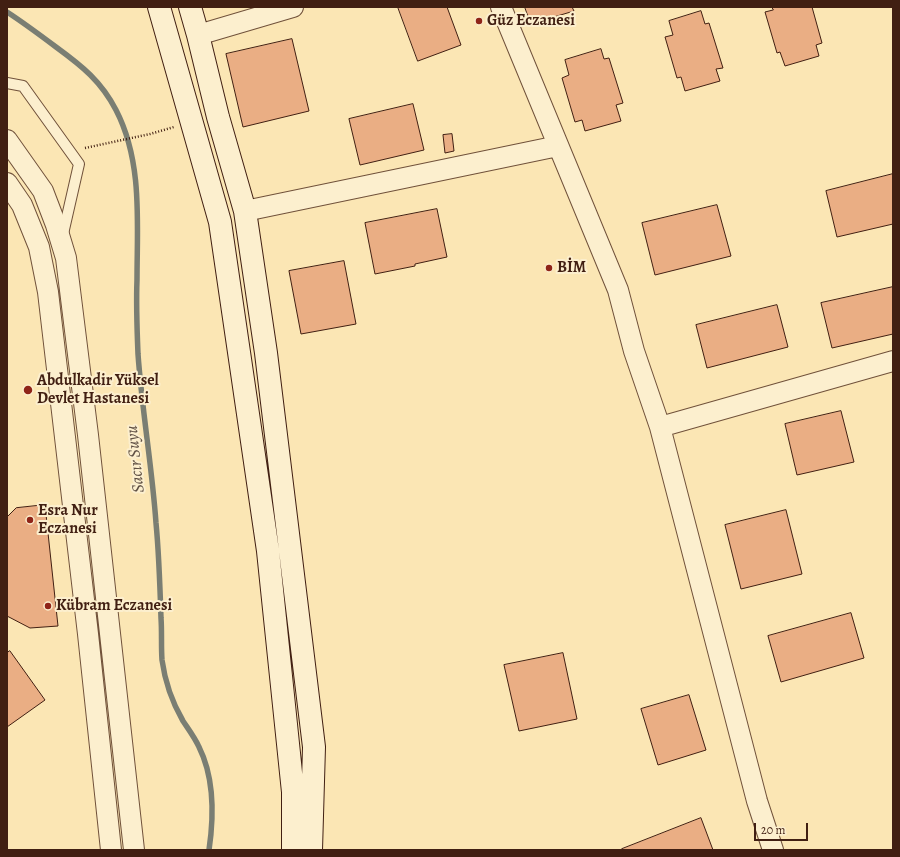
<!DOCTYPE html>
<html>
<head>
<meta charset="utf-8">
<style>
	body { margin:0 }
	#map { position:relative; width:900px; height:857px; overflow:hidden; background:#fbe6b4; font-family:Alegreya,serif }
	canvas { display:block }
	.frame { position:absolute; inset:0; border:8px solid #411f12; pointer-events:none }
	.scale { position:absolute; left:754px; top:823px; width:54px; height:18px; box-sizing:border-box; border:2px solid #411f12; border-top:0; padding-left:5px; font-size:12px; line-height:14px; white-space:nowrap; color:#411f12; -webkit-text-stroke:3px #fcefce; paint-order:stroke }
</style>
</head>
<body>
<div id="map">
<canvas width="900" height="857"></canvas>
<div class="frame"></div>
<div class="scale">20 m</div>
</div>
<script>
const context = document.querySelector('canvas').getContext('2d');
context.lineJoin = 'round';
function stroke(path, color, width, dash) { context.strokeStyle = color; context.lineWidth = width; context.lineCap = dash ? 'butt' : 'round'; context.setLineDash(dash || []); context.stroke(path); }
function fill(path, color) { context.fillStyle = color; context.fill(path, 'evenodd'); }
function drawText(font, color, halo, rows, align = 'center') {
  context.font = font + ' Alegreya,serif'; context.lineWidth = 4; context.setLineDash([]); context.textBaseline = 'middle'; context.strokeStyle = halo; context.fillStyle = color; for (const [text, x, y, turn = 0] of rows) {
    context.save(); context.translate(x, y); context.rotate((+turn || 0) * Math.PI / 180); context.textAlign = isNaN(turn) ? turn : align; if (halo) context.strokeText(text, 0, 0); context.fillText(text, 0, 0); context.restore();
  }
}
stroke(new Path2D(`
	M 7,12 C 24,23 40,35 56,47 C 82,66 101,81 116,110 C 143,162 137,224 137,280 C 136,305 137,330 138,354 C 142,411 152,466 156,523 C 159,554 160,586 161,618 C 162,632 161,646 162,660 C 165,682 172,702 183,721 C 189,730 195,738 199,747 C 215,779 214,816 209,850`), '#7a7e73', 5.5);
const building = new Path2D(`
	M 398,7 L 447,7 L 461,45 L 418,61 Z
	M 525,7 L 572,7 L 574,11 L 537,22 L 535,16 L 529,18 Z
	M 772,7 L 812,7 L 822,43 L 816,45 L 819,56 L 785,66 L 780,52 L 777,53 L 765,12 L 773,10 Z
	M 701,11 L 705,24 L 709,23 L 723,68 L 716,69 L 720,81 L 685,91 L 681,77 L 677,78 L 665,37 L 673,35 L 669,21 Z
	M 292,39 L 309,111 L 243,127 L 226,54 Z
	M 601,49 L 604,59 L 609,58 L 623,103 L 616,105 L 621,121 L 585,131 L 582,120 L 575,122 L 562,78 L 569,75 L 565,60 Z
	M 413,104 L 424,150 L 360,165 L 349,119 Z
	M 452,134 L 454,151 L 445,153 L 443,135 Z
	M 893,174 L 893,224 L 837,237 L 826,191 Z
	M 717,205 L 731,256 L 655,275 L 642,223 Z
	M 437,209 L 447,257 L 415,264 L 415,266 L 375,274 L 365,223 Z
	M 344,261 L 356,324 L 301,334 L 289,271 Z
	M 893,287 L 893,334 L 832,348 L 821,303 Z
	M 777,305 L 788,347 L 707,368 L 696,325 Z
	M 841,411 L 854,462 L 797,475 L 785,424 Z
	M 45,505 L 58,626 L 30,628 L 7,616 L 7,517 L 16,508 Z
	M 786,510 L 802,574 L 741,589 L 725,525 Z
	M 851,613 L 864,658 L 781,682 L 768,636 Z
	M 10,651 L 45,700 L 7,727 L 7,653 Z
	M 563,653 L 577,719 L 519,731 L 504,665 Z
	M 689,695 L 706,750 L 658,765 L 641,709 Z
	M 701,818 L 713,850 L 623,850 L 622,849 Z`);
fill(building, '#eaae84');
stroke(building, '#411f12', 1);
const lane = new Path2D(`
	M 7,83 L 23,86 L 79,164 L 63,234`);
const street = new Path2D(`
	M 501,7 L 618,290 L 634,351 L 660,427 L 757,801 L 773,850
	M 198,35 L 293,7
	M 7,140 L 43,191 L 56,225 L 66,258 L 88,435 L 134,850
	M 7,183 L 22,205 L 39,247 L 48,292 L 88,634 L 111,850
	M 245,211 L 558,146
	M 660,427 L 893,361`);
const secondary = new Path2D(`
	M 159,7 L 220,222 L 268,551 L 293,792 L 293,850
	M 190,7 L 198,35 L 218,117 L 245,211 L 266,353 L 314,747 L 311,850`);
stroke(lane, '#70513a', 12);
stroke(street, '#70513a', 22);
stroke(secondary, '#411f12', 24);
stroke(new Path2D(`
	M 85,148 L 150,134 L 174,127`), '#411f12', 2.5, [1, 2]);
stroke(lane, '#fcefce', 10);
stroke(street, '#fcefce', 20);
stroke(secondary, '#fcefce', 22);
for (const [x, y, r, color] of [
	[479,21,4,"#8f2418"],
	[549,268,4,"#8f2418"],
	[28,390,5,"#8f2418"],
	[30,520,4,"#8f2418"],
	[48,606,4,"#8f2418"]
]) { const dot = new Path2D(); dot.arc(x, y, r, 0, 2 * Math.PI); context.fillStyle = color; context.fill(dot); stroke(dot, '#fcefce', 1.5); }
drawText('bold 16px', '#411f12', '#fcefce', [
	["Güz Eczanesi",487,21],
	["BİM",557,268],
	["Abdulkadir Yüksel",37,381],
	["Devlet Hastanesi",37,399],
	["Esra Nur",38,511],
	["Eczanesi",38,529],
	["Kübram Eczanesi",56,606]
], 'left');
drawText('italic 17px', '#5e4f43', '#fcefce', [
	["Sacır Suyu",136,459,-96]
]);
</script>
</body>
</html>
